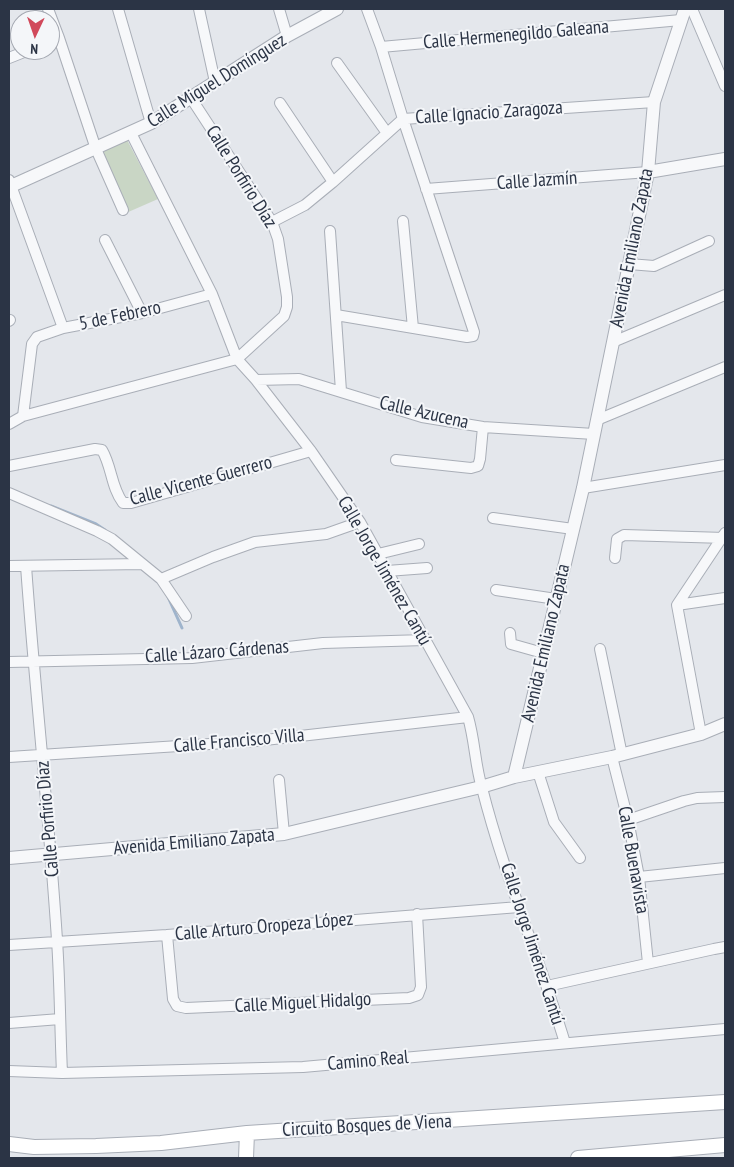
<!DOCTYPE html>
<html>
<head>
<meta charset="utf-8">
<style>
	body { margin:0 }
	#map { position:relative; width:734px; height:1167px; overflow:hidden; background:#e4e7ec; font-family:"PT Sans Narrow",sans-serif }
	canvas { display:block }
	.frame { position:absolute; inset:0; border:10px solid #2b3445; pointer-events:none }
	.north { position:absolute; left:10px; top:10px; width:50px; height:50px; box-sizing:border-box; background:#f4f6f9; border:1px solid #a4a8b1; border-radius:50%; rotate:183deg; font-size:14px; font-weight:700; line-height:20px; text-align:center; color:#2b3445 }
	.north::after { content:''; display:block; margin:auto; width:18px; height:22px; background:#d1495b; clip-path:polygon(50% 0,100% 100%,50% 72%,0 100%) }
</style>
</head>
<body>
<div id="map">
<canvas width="734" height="1167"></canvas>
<div class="frame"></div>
<div class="north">N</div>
</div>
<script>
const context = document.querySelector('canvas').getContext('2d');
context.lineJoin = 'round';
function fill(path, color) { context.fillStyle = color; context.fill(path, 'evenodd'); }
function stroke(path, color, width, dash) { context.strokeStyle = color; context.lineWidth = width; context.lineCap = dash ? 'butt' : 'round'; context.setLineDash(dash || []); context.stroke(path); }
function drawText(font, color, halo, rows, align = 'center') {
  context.font = font + ' "PT Sans Narrow",sans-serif'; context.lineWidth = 4; context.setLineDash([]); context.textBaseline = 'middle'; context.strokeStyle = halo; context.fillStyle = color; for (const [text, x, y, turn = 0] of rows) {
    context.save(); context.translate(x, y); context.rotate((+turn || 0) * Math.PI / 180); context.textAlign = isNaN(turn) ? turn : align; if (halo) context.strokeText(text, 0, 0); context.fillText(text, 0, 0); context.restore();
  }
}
fill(new Path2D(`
	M 126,138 L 158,199 L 126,213 L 102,151 Z`), '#c9d6c5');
stroke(new Path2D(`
	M 51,506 L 96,524 L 105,530
	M 168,597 L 182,628`), '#9fb4cc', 3);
const minor = new Path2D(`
	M 48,9 L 59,38 L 96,149 L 123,210
	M 118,9 L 151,123
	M 199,9 L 215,82
	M 279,9 L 287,36
	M 692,9 L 725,86
	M 381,47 L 681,20
	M 9,58 L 29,50
	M 337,63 L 387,133
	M 280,103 L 333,182
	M 131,133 L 212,294 L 237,359 L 256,380 L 311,451 L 360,522 L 468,717 C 475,741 475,765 482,788 C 504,875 539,957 565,1043
	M 9,180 L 63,328
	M 426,189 L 648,172
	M 403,221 L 413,328
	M 272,222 L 305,205 L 333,182 L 403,119 L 654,102
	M 330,231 L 341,391
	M 105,240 L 142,313
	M 629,264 L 654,266 L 709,241
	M 336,315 L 467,337 L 473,336 L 474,332 L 403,119 L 381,47 L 367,9
	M 9,321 L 10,320
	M 613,342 L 725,295
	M 256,380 L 299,379 L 422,417 L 483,427 L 594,434
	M 23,416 L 32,344 L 37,337 L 63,328 L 142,313 L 212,294
	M 597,420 L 725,367
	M 9,424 L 23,416 L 237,359 L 284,316 L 287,307 L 287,297 L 278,239 L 272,222 L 191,98
	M 396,460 L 471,468 L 478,466 L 480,459 L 483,427
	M 9,466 L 95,449 L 102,450 C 112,467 111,487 123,503 L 131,503 L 311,451
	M 583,488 L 725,465
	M 9,493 L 97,531 L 112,539 L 161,579 L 186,616
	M 493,518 L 573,529
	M 378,554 L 419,544
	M 615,558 L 617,539 L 624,535 L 725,538
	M 9,566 L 142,564
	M 26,566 C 35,691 49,815 57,940 C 60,984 60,1028 62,1073
	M 387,571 L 427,568
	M 161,579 L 213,557 L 255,542 L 326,534 L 360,522
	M 496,590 L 556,599
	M 677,605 L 725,598
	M 510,633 L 511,644 L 543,653
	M 600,649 L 622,755
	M 9,662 L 192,658 L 323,643 L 425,640
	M 701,734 L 677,605 L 725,533
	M 9,757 L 256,741 L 468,717
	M 612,757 L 628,820 L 639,877 L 648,963
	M 538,772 L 554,822 L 580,858
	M 279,780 L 284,834
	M 628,820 L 684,801 L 697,798 L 725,797
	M 639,877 L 725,868
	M 167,935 L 173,999 L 177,1006 L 186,1008 L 409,998 L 418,995 L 421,987 L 417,914
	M 9,945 L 167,935 L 519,907
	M 547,986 L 714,949 L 725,947
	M 9,1023 L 60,1019
	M 9,1071 L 62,1073 L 303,1067 L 725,1029`);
const tertiary = new Path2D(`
	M 648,172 L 725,159
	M 9,187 L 151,123 L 287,36 L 337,9
	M 514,777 L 583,488 L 597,420 L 648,172 L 654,102 L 685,9
	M 9,858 L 284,834 L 481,787 L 514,777 L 612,757 L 701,734 L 725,724`);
const secondary = new Path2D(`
	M 9,1144 L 34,1147 L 96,1146 L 161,1143 L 247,1133 L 725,1102
	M 246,1158 L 247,1133
	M 578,1158 L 725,1145`);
stroke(minor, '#a9aeb7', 12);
stroke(tertiary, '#a9aeb7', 14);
stroke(secondary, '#a9aeb7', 16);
stroke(minor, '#f7f8fa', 10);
stroke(tertiary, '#f7f8fa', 12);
stroke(secondary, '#fff', 14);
drawText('19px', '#2b3445', '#f4f6f9', [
	["Calle Hermenegildo Galeana",516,35,-5],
	["Calle Miguel Domínguez",217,81,-32],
	["Calle Ignacio Zaragoza",489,113,-4],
	["Calle Porfirio Díaz",241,177,58],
	["Calle Jazmín",537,181,-4],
	["Avenida Emiliano Zapata",632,248,-79],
	["5 de Febrero",120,316,-12],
	["Calle Azucena",424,413,13],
	["Calle Vicente Guerrero",201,481,-15],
	["Calle Jorge Jiménez Cantú",384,571,60],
	["Avenida Emiliano Zapata",546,643,-77],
	["Calle Lázaro Cárdenas",217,652,-4],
	["Calle Francisco Villa",239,741,-5],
	["Calle Porfirio Díaz",48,819,-95],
	["Avenida Emiliano Zapata",194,842,-5],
	["Calle Buenavista",633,860,80],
	["Calle Arturo Oropeza López",264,927,-5],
	["Calle Jorge Jiménez Cantú",532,944,72],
	["Calle Miguel Hidalgo",303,1003,-3],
	["Camino Real",368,1061,-5],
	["Circuito Bosques de Viena",367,1126,-3]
]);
</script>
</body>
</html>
